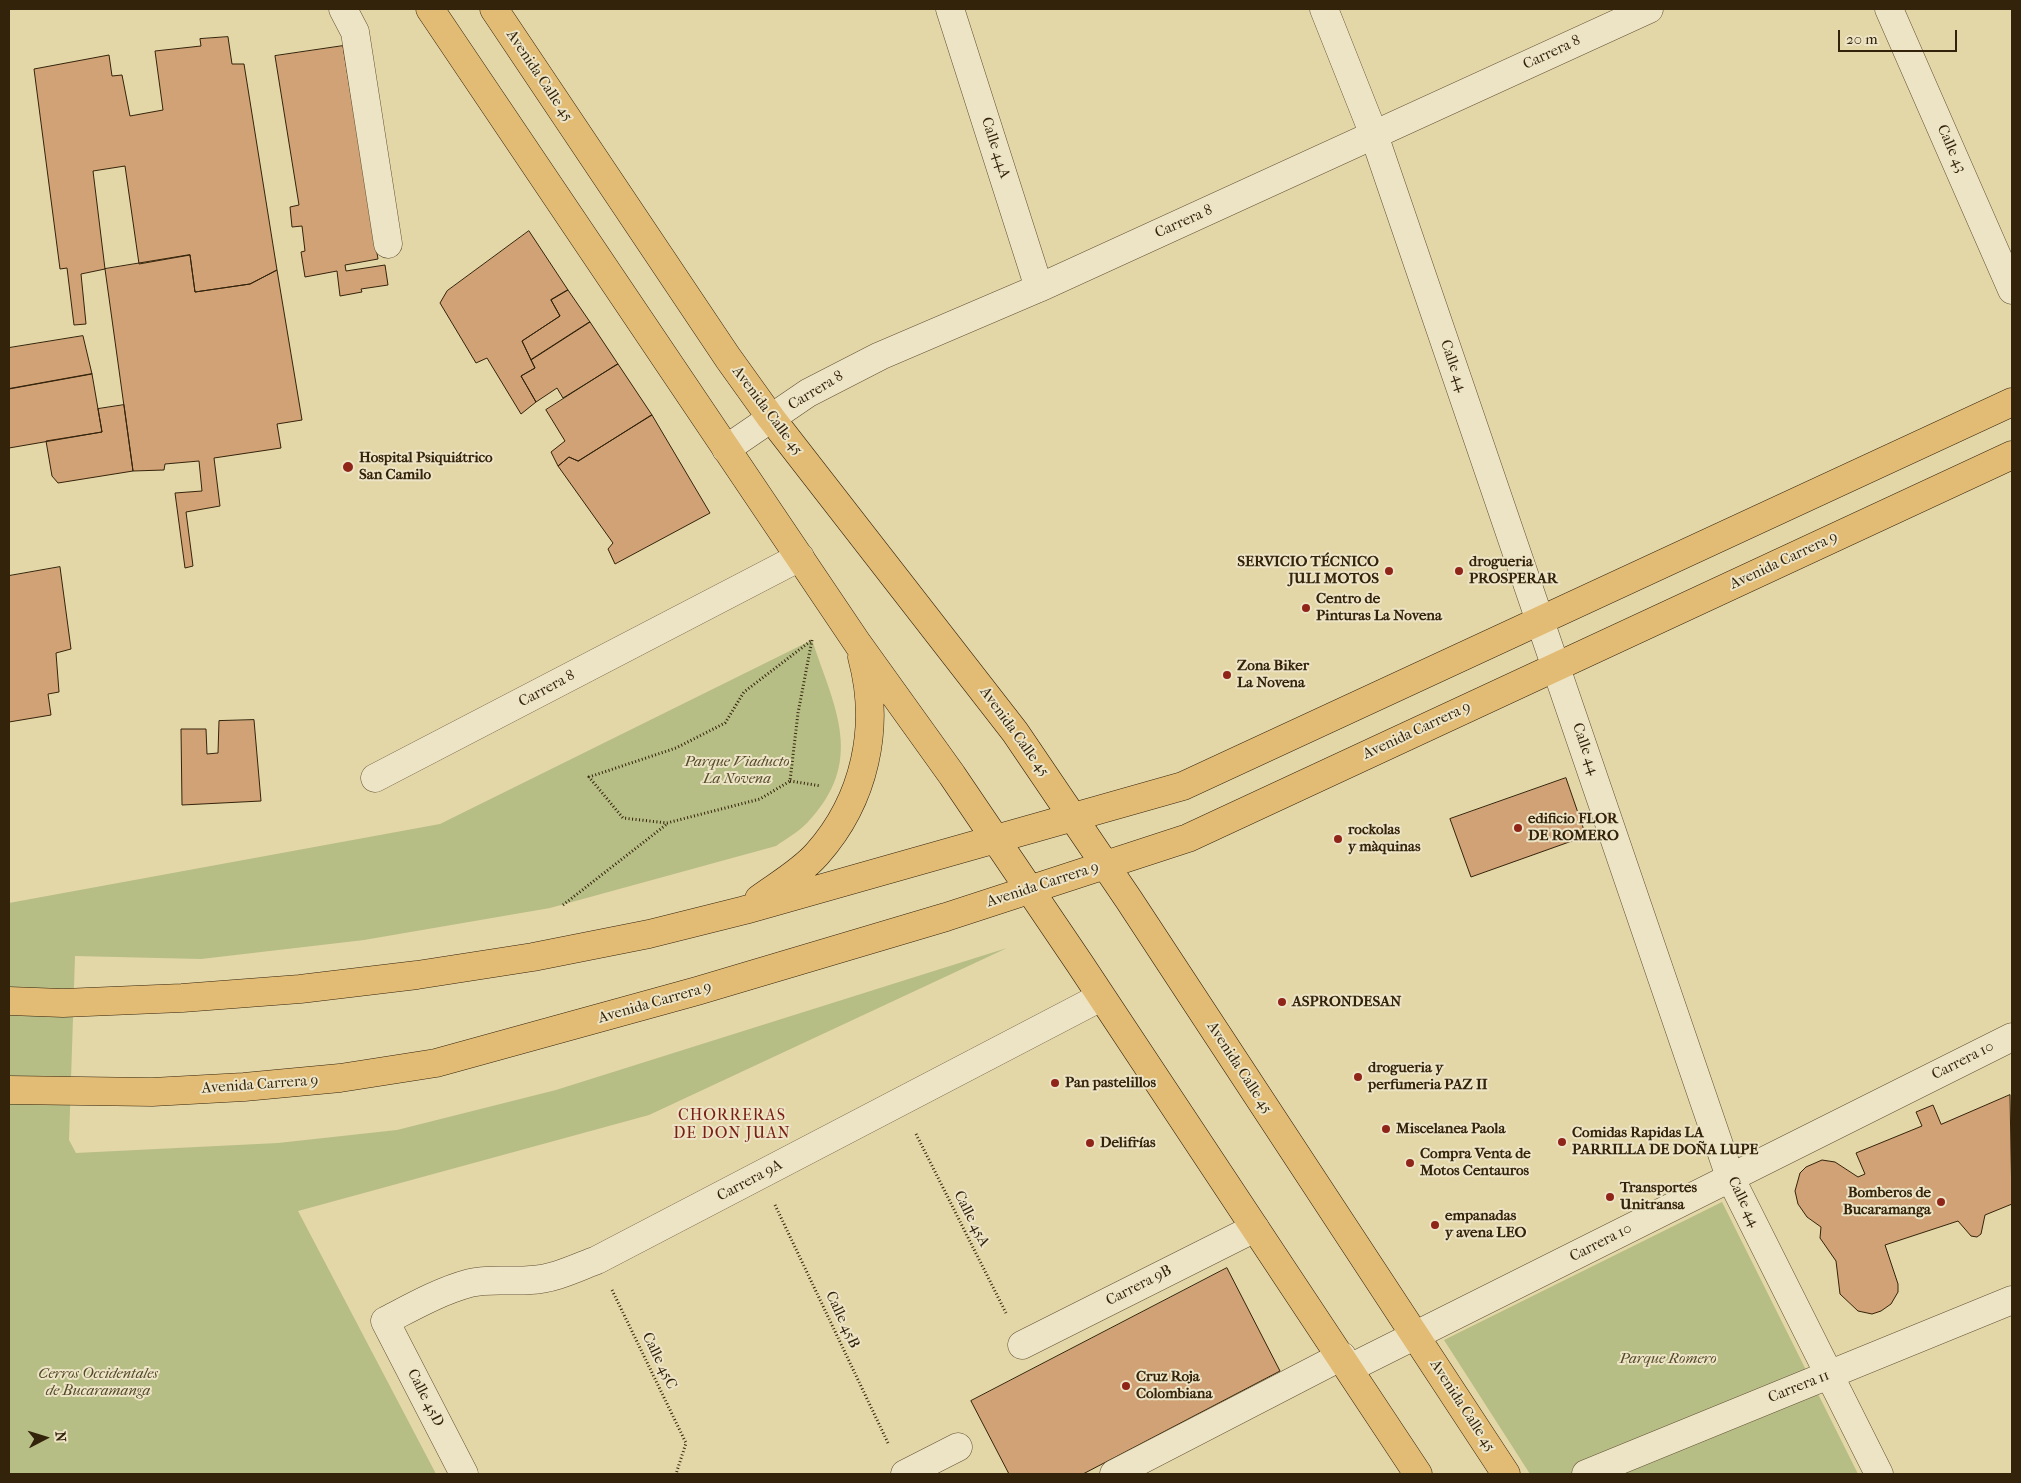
<!DOCTYPE html>
<html>
<head>
<meta charset="utf-8">
<style>
	body { margin:0 }
	#map { position:relative; width:2021px; height:1483px; overflow:hidden; background:#e3d6a7; font-family:"IM FELL French Canon",serif }
	canvas { display:block }
	.frame { position:absolute; inset:0; border:10px solid #34230b; pointer-events:none }
	.north { position:absolute; left:20px; top:1413px; width:50px; height:50px; -webkit-text-stroke:4px #ede4c6; paint-order:stroke; rotate:85deg; font-size:14px; font-weight:700; line-height:20px; text-align:center; color:#34230b }
	.north::after { content:''; display:block; margin:auto; width:18px; height:22px; background:#34230b; clip-path:polygon(50% 0,100% 100%,50% 72%,0 100%) }
	.scale { position:absolute; left:1838px; top:30px; width:119px; height:22px; box-sizing:border-box; border:2px solid #34230b; border-top:0; padding-left:6px; font-size:15px; line-height:18px; white-space:nowrap; color:#34230b; -webkit-text-stroke:4px #ede4c6; paint-order:stroke }
</style>
</head>
<body>
<div id="map">
<canvas width="2021" height="1483"></canvas>
<div class="frame"></div>
<div class="north">N</div>
<div class="scale">20 m</div>
</div>
<script>
const context = document.querySelector('canvas').getContext('2d');
context.lineJoin = 'round';
function fill(path, color) { context.fillStyle = color; context.fill(path, 'evenodd'); }
function stroke(path, color, width, dash) { context.strokeStyle = color; context.lineWidth = width; context.lineCap = dash ? 'butt' : 'round'; context.setLineDash(dash || []); context.stroke(path); }
function drawText(font, color, halo, rows, align = 'center') {
  context.font = font + ' "IM FELL French Canon",serif'; context.lineWidth = 4; context.setLineDash([]); context.textBaseline = 'middle'; context.strokeStyle = halo; context.fillStyle = color; for (const [text, x, y, turn = 0] of rows) {
    context.save(); context.translate(x, y); context.rotate((+turn || 0) * Math.PI / 180); context.textAlign = isNaN(turn) ? turn : align; if (halo) context.strokeText(text, 0, 0); context.fillText(text, 0, 0); context.restore();
  }
}
fill(new Path2D(`
	M 812,640 C 835,709 866,761 807,823 C 798,832 786,839 776,846 L 550,908 L 364,940 L 201,959 L 75,956 L 69,1140 L 76,1153 L 278,1143 L 397,1130 L 556,1090 L 1007,948 L 649,1115 L 298,1211 L 436,1474 L 9,1474 L 9,903 L 440,824 Z
	M 1722,1202 L 1858,1474 L 1530,1474 L 1444,1340 Z`), '#b6bd85');
const building = new Path2D(`
	M 228,37 L 232,64 L 244,64 L 277,270 L 250,284 L 195,292 L 190,255 L 139,264 L 125,166 L 93,171 L 105,269 L 81,274 L 86,324 L 74,325 L 67,268 L 60,269 L 34,69 L 109,55 L 112,76 L 122,75 L 130,116 L 163,110 L 155,51 L 201,46 L 200,39 Z
	M 343,46 L 378,259 L 345,265 L 346,271 L 385,265 L 388,285 L 361,289 L 362,292 L 340,296 L 337,271 L 305,277 L 301,252 L 305,251 L 302,226 L 292,227 L 290,207 L 299,205 L 275,56 Z
	M 529,231 L 568,290 L 551,300 L 560,316 L 522,341 L 535,368 L 521,376 L 536,402 L 521,414 L 487,358 L 476,363 L 440,303 L 447,291 Z
	M 190,255 L 195,292 L 250,284 L 277,270 L 302,420 L 277,424 L 281,448 L 214,458 L 220,506 L 186,512 L 193,566 L 185,568 L 175,493 L 202,491 L 199,461 L 165,464 L 164,470 L 133,471 L 105,269 Z
	M 568,290 L 590,322 L 531,360 L 522,341 L 560,316 L 551,300 Z
	M 590,322 L 618,364 L 563,398 L 557,388 L 536,402 L 521,376 L 535,368 L 531,360 Z
	M 83,336 L 92,374 L 9,389 L 9,348 Z
	M 618,364 L 652,415 L 578,461 L 569,457 L 558,466 L 551,452 L 565,441 L 546,410 Z
	M 92,374 L 102,432 L 9,448 L 9,389 Z
	M 124,405 L 133,471 L 58,483 L 52,476 L 46,441 L 102,432 L 98,409 Z
	M 652,415 L 710,513 L 615,564 L 608,549 L 613,543 L 558,466 L 569,457 L 578,461 Z
	M 60,567 L 71,649 L 56,653 L 59,692 L 48,694 L 51,715 L 9,722 L 9,576 Z
	M 254,720 L 261,801 L 182,805 L 181,729 L 206,729 L 207,754 L 218,753 L 219,721 Z
	M 1566,778 L 1586,836 L 1471,877 L 1450,819 Z
	M 2010,1095 L 2012,1204 L 1985,1215 L 1981,1234 L 1977,1237 L 1971,1236 L 1958,1221 L 1885,1245 L 1898,1284 L 1898,1292 L 1891,1304 L 1881,1311 L 1872,1314 L 1858,1311 L 1840,1294 L 1836,1261 L 1820,1238 L 1821,1227 L 1807,1217 L 1798,1204 L 1795,1191 L 1800,1173 L 1806,1167 L 1822,1160 L 1835,1162 L 1858,1177 L 1865,1174 L 1856,1153 L 1922,1126 L 1916,1112 L 1933,1105 L 1941,1124 Z
	M 1227,1268 L 1280,1371 L 1083,1474 L 1009,1474 L 971,1401 Z`);
fill(building, '#d0a275');
stroke(building, '#34230b', 1);
const minor = new Path2D(`
	M 343,9 L 355,32 L 388,244
	M 950,9 L 1039,288
	M 1324,9 L 1374,135 L 1730,1177 L 1879,1474
	M 1889,9 L 2012,290
	M 726,449 L 808,393 L 880,356 L 1039,288 L 1649,9
	M 375,778 L 800,557
	M 1022,1345 L 1255,1228
	M 1350,1368 L 2012,1037
	M 464,1474 L 385,1321 C 412,1307 440,1291 470,1283 C 490,1278 510,1282 531,1280 C 554,1279 576,1268 597,1260 L 1101,997
	M 905,1474 L 958,1447
	M 1114,1474 L 1342,1356
	M 1586,1474 L 2012,1300`);
const major = new Path2D(`
	M 430,9 L 858,644 L 952,775 L 1080,964 L 1418,1474
	M 494,9 L 728,358 L 771,418 L 1015,732 L 1129,900 L 1506,1474
	M 759,899 C 778,885 801,872 817,854 C 865,800 881,727 862,657
	M 9,1001 L 63,1003 L 182,998 L 300,989 L 417,975 L 533,957 L 649,934 L 745,910 L 1183,786 L 2012,402
	M 9,1090 L 152,1092 L 244,1087 L 340,1078 L 436,1063 L 697,991 L 946,917 L 1188,838 L 2012,455`);
stroke(minor, '#605032', 29);
stroke(major, '#34230b', 29);
stroke(new Path2D(`
	M 812,640 L 798,713 L 790,781 L 760,799 L 667,823 L 623,818 L 589,777 L 676,748 L 725,723 L 744,692 Z
	M 790,781 L 821,786
	M 563,905 L 667,824
	M 916,1134 L 1006,1313
	M 775,1205 L 888,1443
	M 612,1290 L 686,1443 L 676,1474`), '#34230b', 3, [1, 2.5]);
stroke(minor, '#ede4c6', 28);
stroke(major, '#e2bb74', 28);
for (const [x, y, r, color] of [
	[348,467,6,"#8f2418"],
	[1389,571,5,"#8f2418"],
	[1459,571,5,"#8f2418"],
	[1306,608,5,"#8f2418"],
	[1227,675,5,"#8f2418"],
	[1518,828,5,"#8f2418"],
	[1338,839,5,"#8f2418"],
	[1282,1002,5,"#8f2418"],
	[1358,1077,5,"#8f2418"],
	[1055,1083,5,"#8f2418"],
	[1386,1129,5,"#8f2418"],
	[1562,1142,5,"#8f2418"],
	[1090,1143,5,"#8f2418"],
	[1410,1163,5,"#8f2418"],
	[1610,1197,5,"#8f2418"],
	[1941,1202,5,"#8f2418"],
	[1435,1225,5,"#8f2418"],
	[1126,1386,5,"#8f2418"]
]) { const dot = new Path2D(); dot.arc(x, y, r, 0, 2 * Math.PI); context.fillStyle = color; context.fill(dot); stroke(dot, '#ede4c6', 2); }
drawText('15px', '#34230b', '#ede4c6', [
	["Carrera 8",1552,53,-25],
	["Avenida Calle 45",539,76,56],
	["Calle 44A",995,148,72],
	["Calle 43",1951,149,66],
	["Carrera 8",1184,222,-24],
	["Calle 44",1453,366,71],
	["Carrera 8",816,391,-31],
	["Avenida Calle 45",767,411,53],
	["Avenida Carrera 9",1784,561,-25],
	["Carrera 8",547,689,-28],
	["Avenida Carrera 9",1417,731,-25],
	["Avenida Calle 45",1014,732,54],
	["Calle 44",1585,749,71],
	["Avenida Carrera 9",1043,885,-18],
	["Avenida Carrera 9",655,1003,-16],
	["Carrera 10",1963,1061,-27],
	["Avenida Calle 45",1239,1068,57],
	["Avenida Carrera 9",260,1085,-4],
	["Carrera 9A",750,1181,-28],
	["Calle 44",1743,1202,64],
	["Calle 45A",971,1219,63],
	["Carrera 10",1601,1243,-27],
	["Carrera 9B",1139,1286,-27],
	["Calle 45B",842,1320,65],
	["Calle 45C",659,1361,64],
	["Carrera 11",1799,1387,-22],
	["Calle 45D",425,1398,63],
	["Avenida Calle 45",1462,1406,57]
]);
drawText('bold 15px', '#34230b', '#ede4c6', [
	["Hospital Psiquiátrico",359,458],
	["San Camilo",359,475],
	["SERVICIO TÉCNICO",1379,562,"right"],
	["JULI MOTOS",1379,579,"right"],
	["drogueria",1469,562],
	["PROSPERAR",1469,579],
	["Centro de",1316,599],
	["Pinturas La Novena",1316,616],
	["Zona Biker",1237,666],
	["La Novena",1237,683],
	["edificio FLOR",1528,819],
	["DE ROMERO",1528,836],
	["rockolas",1348,830],
	["y màquinas",1348,847],
	["ASPRONDESAN",1292,1002],
	["drogueria y",1368,1068],
	["perfumeria PAZ II",1368,1085],
	["Pan pastelillos",1065,1083],
	["Miscelanea Paola",1396,1129],
	["Comidas Rapidas LA",1572,1133],
	["PARRILLA DE DOÑA LUPE",1572,1150],
	["Delifrías",1100,1143],
	["Compra Venta de",1420,1154],
	["Motos Centauros",1420,1171],
	["Transportes",1620,1188],
	["Unitransa",1620,1205],
	["Bomberos de",1931,1193,"right"],
	["Bucaramanga",1931,1210,"right"],
	["empanadas",1445,1216],
	["y avena LEO",1445,1233],
	["Cruz Roja",1136,1377],
	["Colombiana",1136,1394]
], 'left');
drawText('italic 15px', '#544a2a', '#ede4c6', [
	["Parque Viaducto",737,762],
	["La Novena",737,779],
	["Parque Romero",1668,1359],
	["Cerros Occidentales",98,1374],
	["de Bucaramanga",98,1391]
]);
context.letterSpacing = '1px';
drawText('16px', '#7a1f14', '#ede4c6', [
	["CHORRERAS",732,1116],
	["DE DON JUAN",732,1134]
]);
context.letterSpacing = '0px';
</script>
</body>
</html>
